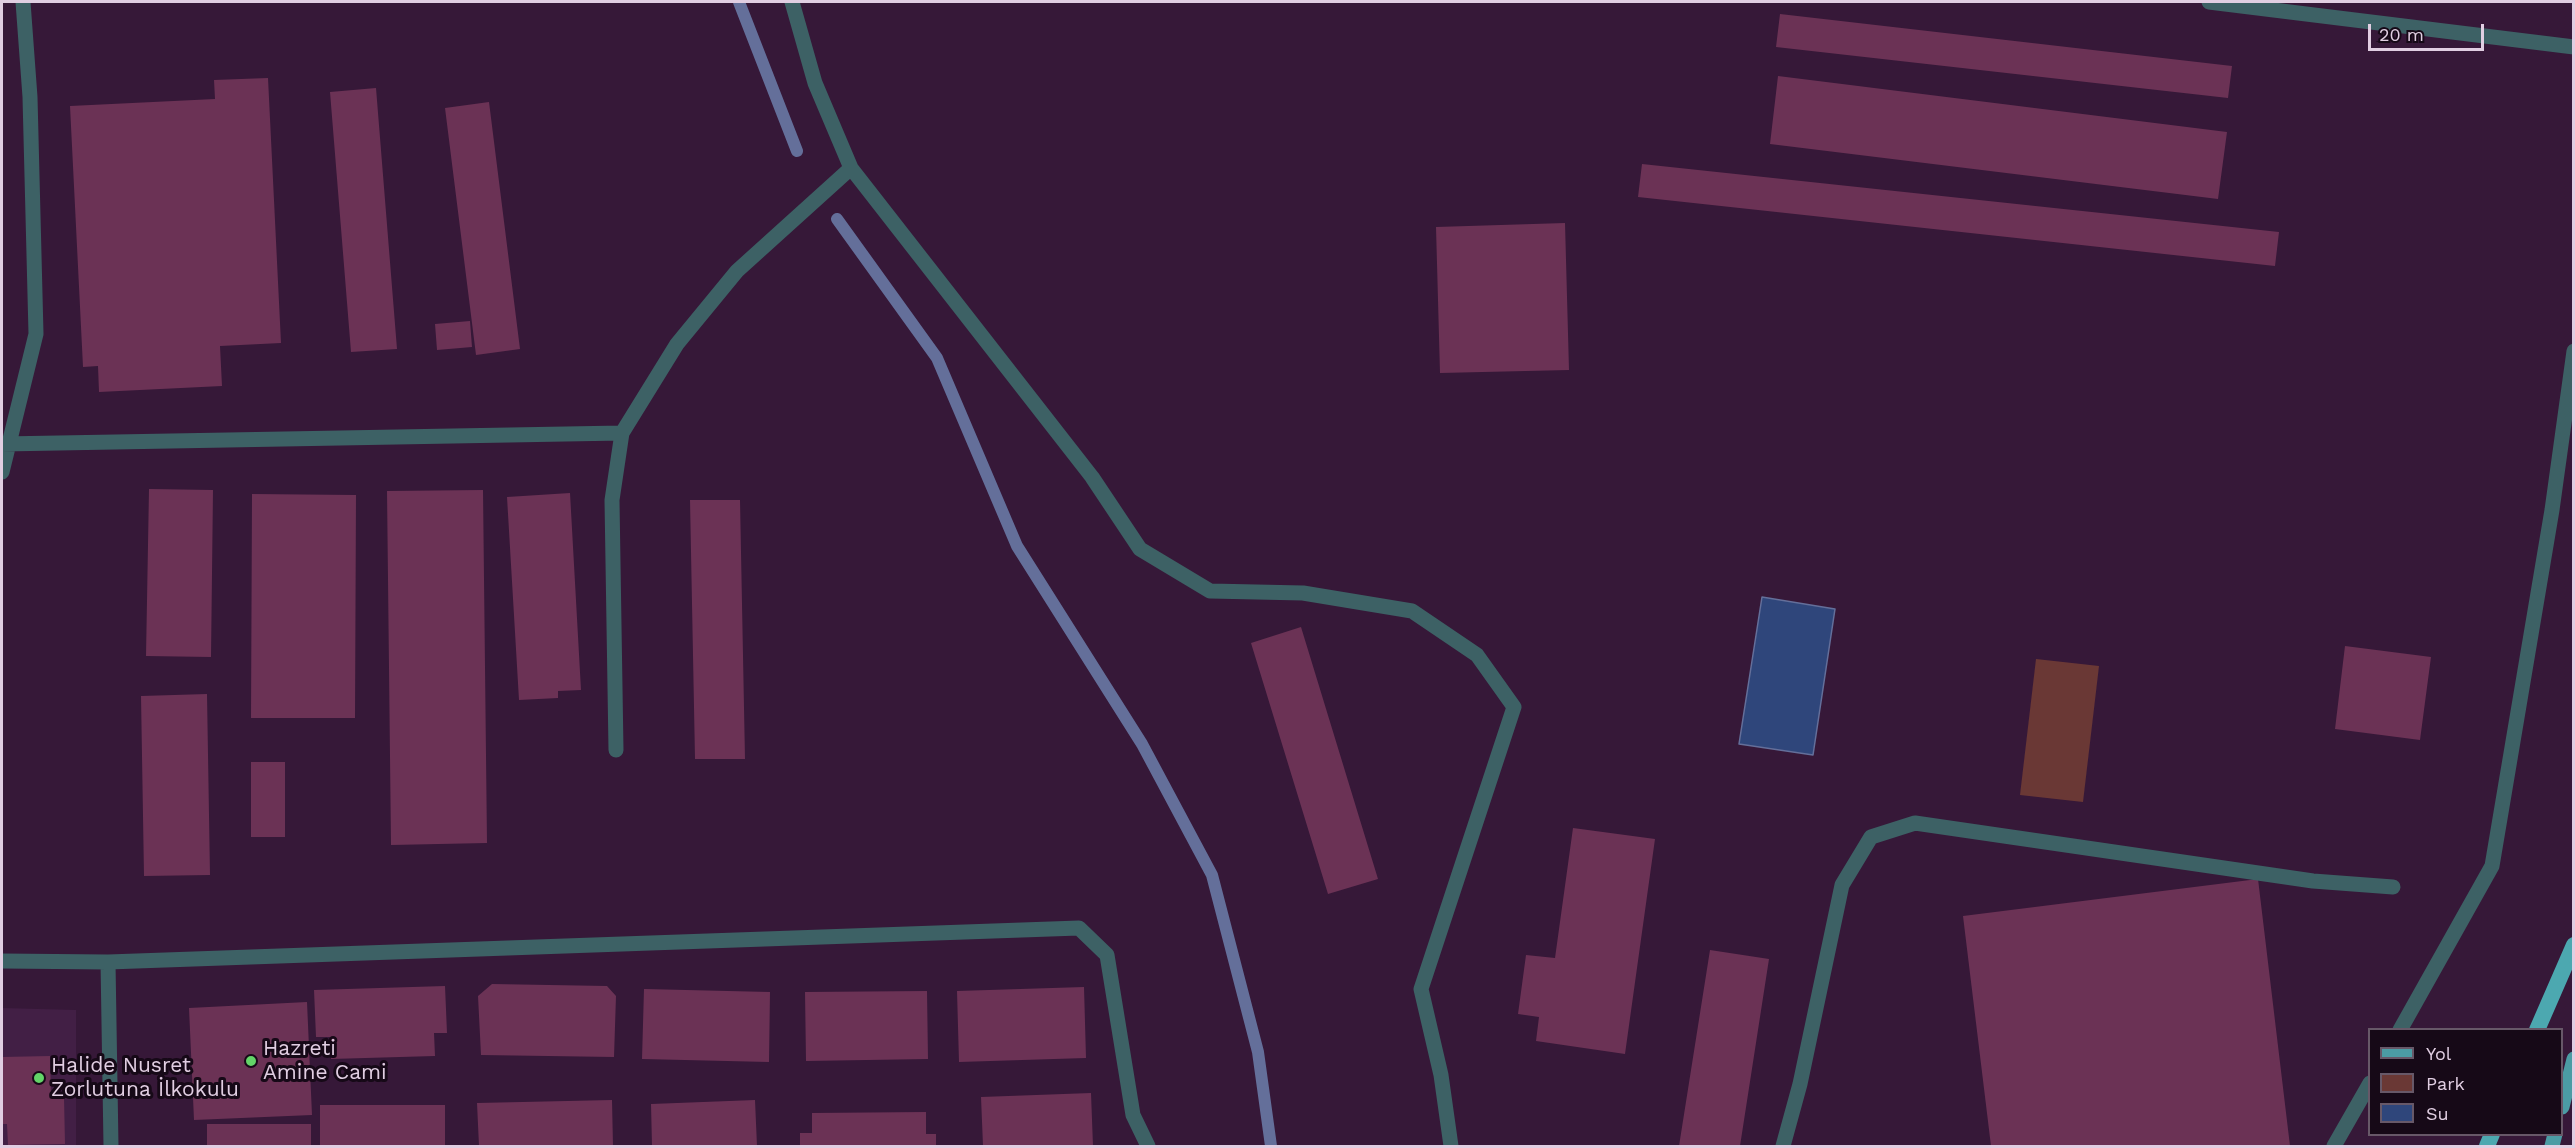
<!DOCTYPE html>
<html>
<head>
<meta charset="utf-8">
<style>
	body { margin:0 }
	#map { position:relative; width:2575px; height:1148px; overflow:hidden; background:#361838; font-family:"Work Sans",sans-serif }
	canvas { display:block }
	.frame { position:absolute; inset:0; border:3px solid #e1cee2; pointer-events:none }
	.legend { position:absolute; left:2368px; top:1028px; width:195px; height:108px; box-sizing:border-box; background:#160917; border:2px solid #675868; margin:0; padding:8px 10px; list-style:none; font-size:18px; color:#e1cee2 }
	.legend li { display:flex; align-items:center; gap:12px; height:30px }
	.legend b { width:30px; border:2px solid #675868 }
	.scale { position:absolute; left:2368px; top:24px; width:116px; height:27px; box-sizing:border-box; border:3px solid #e1cee2; border-top:0; padding-left:8px; font-size:18px; line-height:21px; white-space:nowrap; color:#e1cee2; -webkit-text-stroke:4px #160917; paint-order:stroke }
</style>
</head>
<body>
<div id="map">
<canvas width="2575" height="1148"></canvas>
<div class="frame"></div>
<ul class="legend">
<li><b style="height:8px;background:#4b9ca4"></b>Yol</li>
<li><b style="height:16px;background:#6a3835"></b>Park</li>
<li><b style="height:16px;background:#2f467b"></b>Su</li>
</ul>
<div class="scale">20 m</div>
</div>
<script>
const context = document.querySelector('canvas').getContext('2d');
context.lineJoin = 'round';
function fill(path, color) { context.fillStyle = color; context.fill(path, 'evenodd'); }
function stroke(path, color, width, dash) { context.strokeStyle = color; context.lineWidth = width; context.lineCap = dash ? 'butt' : 'round'; context.setLineDash(dash || []); context.stroke(path); }
function drawText(font, color, halo, rows, align = 'center') {
  context.font = font + ' "Work Sans",sans-serif'; context.lineWidth = 6; context.setLineDash([]); context.textBaseline = 'middle'; context.strokeStyle = halo; context.fillStyle = color; for (const [text, x, y, turn = 0] of rows) {
    context.save(); context.translate(x, y); context.rotate((+turn || 0) * Math.PI / 180); context.textAlign = isNaN(turn) ? turn : align; if (halo) context.strokeText(text, 0, 0); context.fillText(text, 0, 0); context.restore();
  }
}
fill(new Path2D(`
	M 2,1008 L 76,1010 L 76,1146 L 2,1146 Z`), '#421f45');
fill(new Path2D(`
	M 2036,659 L 2099,666 L 2083,802 L 2020,795 Z`), '#6a3835');
const water = new Path2D(`
	M 1762,597 L 1835,609 L 1813,755 L 1739,744 Z`);
fill(water, '#2f467b');
stroke(water, '#646f9a', 1.5);
stroke(new Path2D(`
	M 739,2 L 797,151
	M 837,219 L 937,358 L 1017,546 L 1142,744 L 1212,875 L 1258,1052 L 1271,1146`), '#646f9a', 12);
fill(new Path2D(`
	M 1780,14 L 2232,66 L 2228,98 L 1776,47 Z
	M 1778,76 L 2227,132 L 2218,199 L 1770,144 Z
	M 268,78 L 281,343 L 220,346 L 222,386 L 99,392 L 98,366 L 83,367 L 70,106 L 215,99 L 214,80 Z
	M 376,88 L 397,349 L 351,352 L 330,92 Z
	M 489,102 L 520,349 L 476,355 L 445,108 Z
	M 1642,164 L 2279,232 L 2275,266 L 1638,197 Z
	M 1565,223 L 1569,370 L 1440,373 L 1436,227 Z
	M 470,321 L 472,347 L 437,350 L 435,324 Z
	M 149,489 L 213,490 L 211,657 L 146,656 Z
	M 483,490 L 487,843 L 391,845 L 387,491 Z
	M 570,493 L 581,690 L 558,691 L 558,698 L 519,700 L 507,497 Z
	M 252,494 L 356,495 L 355,718 L 251,718 Z
	M 690,500 L 740,500 L 745,759 L 695,759 Z
	M 1301,627 L 1378,879 L 1328,894 L 1251,643 Z
	M 2345,646 L 2431,657 L 2420,740 L 2335,729 Z
	M 207,694 L 210,875 L 144,876 L 141,696 Z
	M 251,762 L 285,762 L 285,837 L 251,837 Z
	M 1573,828 L 1655,839 L 1625,1054 L 1536,1041 L 1539,1017 L 1518,1014 L 1526,955 L 1555,958 Z
	M 2258,879 L 2290,1146 L 1991,1146 L 1963,916 Z
	M 1710,950 L 1769,959 L 1740,1146 L 1679,1146 Z
	M 492,984 L 607,986 L 616,996 L 614,1057 L 481,1055 L 478,996 Z
	M 445,986 L 447,1033 L 434,1033 L 435,1056 L 331,1059 L 330,1037 L 316,1037 L 314,990 Z
	M 1084,987 L 1086,1058 L 959,1062 L 957,991 Z
	M 644,989 L 770,992 L 769,1062 L 642,1059 Z
	M 927,991 L 928,1059 L 806,1061 L 805,992 Z
	M 307,1002 L 312,1115 L 194,1120 L 189,1008 Z
	M 50,1056 L 51,1097 L 64,1097 L 65,1144 L 8,1145 L 7,1124 L 2,1124 L 2,1057 Z
	M 1091,1093 L 1093,1146 L 983,1146 L 981,1097 Z
	M 612,1100 L 613,1146 L 479,1146 L 477,1103 Z
	M 755,1100 L 757,1146 L 652,1146 L 651,1104 Z
	M 320,1105 L 445,1105 L 445,1146 L 320,1146 Z
	M 926,1112 L 926,1134 L 936,1134 L 936,1146 L 800,1146 L 800,1133 L 812,1133 L 812,1113 Z
	M 207,1124 L 311,1124 L 311,1146 L 207,1146 Z`), '#6b3255');
stroke(new Path2D(`
	M 792,2 L 815,83 L 851,168 L 1092,477 L 1140,549 L 1210,591 L 1303,593 L 1412,611 L 1477,655 L 1514,707 L 1421,989 L 1441,1075 L 1451,1146
	M 2209,2 L 2574,47
	M 2,444 L 622,433 L 677,344 L 737,271 L 851,168
	M 2,472 L 36,334 L 30,97 L 23,2
	M 616,750 L 612,500 L 622,433
	M 2400,1030 L 2492,866 L 2552,510 L 2574,351
	M 2334,1146 L 2370,1083`), '#3d6165', 15);
stroke(new Path2D(`
	M 2,961 L 108,962 L 1079,928 L 1107,955 L 1133,1115 L 1148,1146
	M 108,962 L 111,1146
	M 1783,1146 L 1800,1084 L 1842,885 L 1871,837 L 1915,823 L 2313,881 L 2393,887`), '#3d6165', 15);
stroke(new Path2D(`
	M 2562,1107 L 2574,1059
	M 2552,1146 L 2555,1134`), '#4b9ca4', 15);
stroke(new Path2D(`
	M 2537,1030 L 2574,945
	M 2487,1146 L 2492,1134`), '#4ca8b0', 16);
for (const [x, y, r, color] of [
	[251,1061,6,"#63d468"],
	[39,1078,6,"#63d468"]
]) { const dot = new Path2D(); dot.arc(x, y, r, 0, 2 * Math.PI); context.fillStyle = color; context.fill(dot); stroke(dot, '#160917', 2); }
drawText('21px', '#e1cee2', '#160917', [
	["Hazreti",263,1049],
	["Amine Cami",263,1073],
	["Halide Nusret",51,1066],
	["Zorlutuna İlkokulu",51,1090]
], 'left');
</script>
</body>
</html>
